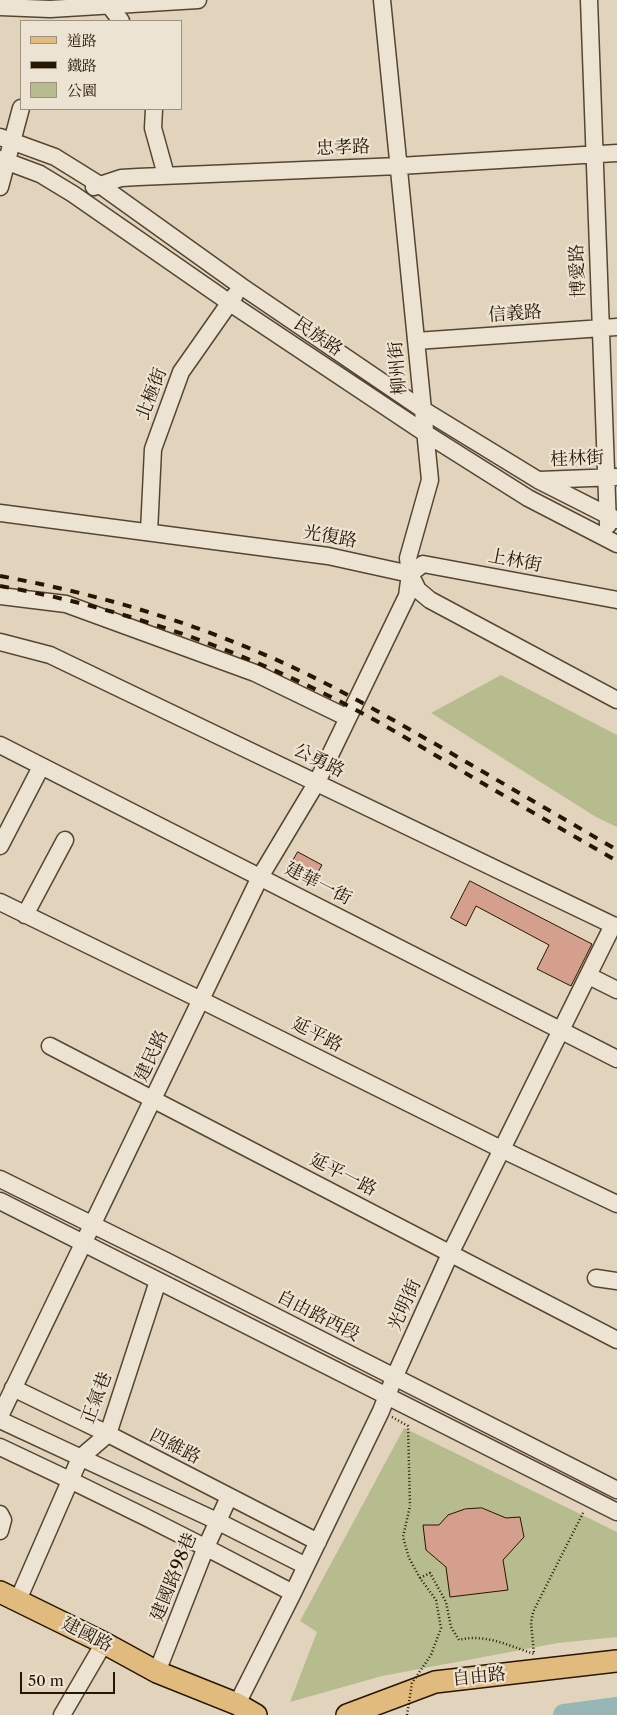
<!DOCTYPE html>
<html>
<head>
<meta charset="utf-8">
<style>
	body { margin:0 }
	#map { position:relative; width:617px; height:1715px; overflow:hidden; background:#e2d4bc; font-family:"Libre Caslon Text","Noto Serif TC",serif }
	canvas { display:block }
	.legend { position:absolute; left:20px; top:20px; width:162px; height:90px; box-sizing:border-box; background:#ece3d3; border:1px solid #9d917f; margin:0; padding:6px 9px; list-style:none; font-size:15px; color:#271602 }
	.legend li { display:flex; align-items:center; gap:10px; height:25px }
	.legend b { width:25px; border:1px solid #9d917f }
	.scale { position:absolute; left:20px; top:1672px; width:95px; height:22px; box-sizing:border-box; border:2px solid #271602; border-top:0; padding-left:6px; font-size:15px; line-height:18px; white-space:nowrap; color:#271602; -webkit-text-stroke:4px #ece3d3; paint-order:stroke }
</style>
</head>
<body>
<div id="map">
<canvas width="617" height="1715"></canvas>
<ul class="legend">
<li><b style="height:6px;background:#e1ba7e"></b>道路</li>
<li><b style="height:6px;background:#271602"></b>鐵路</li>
<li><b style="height:14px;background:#b7bc8e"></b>公園</li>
</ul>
<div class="scale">50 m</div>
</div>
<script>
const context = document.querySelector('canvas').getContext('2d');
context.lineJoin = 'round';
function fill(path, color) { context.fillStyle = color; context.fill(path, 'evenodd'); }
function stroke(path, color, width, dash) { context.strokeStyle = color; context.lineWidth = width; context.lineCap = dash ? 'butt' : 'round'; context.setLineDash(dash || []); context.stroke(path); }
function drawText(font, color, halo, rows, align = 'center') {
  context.font = font + ' "Libre Caslon Text","Noto Serif TC",serif'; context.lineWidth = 4.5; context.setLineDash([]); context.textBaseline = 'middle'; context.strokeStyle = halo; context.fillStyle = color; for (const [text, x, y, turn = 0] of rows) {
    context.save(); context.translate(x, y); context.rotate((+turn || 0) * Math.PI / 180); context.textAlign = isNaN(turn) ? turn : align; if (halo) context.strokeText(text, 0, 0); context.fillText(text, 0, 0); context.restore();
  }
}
fill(new Path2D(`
	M 501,675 L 617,735 L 617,827 L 596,817 L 431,713 Z
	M 404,1428 L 617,1532 L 617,1637 L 558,1643 L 382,1676 L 290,1702 L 317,1632 L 300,1621 Z`), '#b7bc8e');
stroke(new Path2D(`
	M 564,1715 L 617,1708`), '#96b7b6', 22);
const building = new Path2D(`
	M 298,852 L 322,865 L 310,886 L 286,873 Z
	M 470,881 L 592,944 L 571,986 L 537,969 L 549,945 L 476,906 L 466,926 L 451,918 Z
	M 482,1508 L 506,1518 L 520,1517 L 524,1537 L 503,1560 L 508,1590 L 450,1597 L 446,1567 L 426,1550 L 423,1525 L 439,1525 L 448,1515 L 465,1509 Z`);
fill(building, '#d49f8c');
stroke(building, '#271602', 1);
const minor = new Path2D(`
	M 109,0 L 109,5 L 121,21
	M 589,0 L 608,525
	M 0,7 L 50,9 L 198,0
	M 154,109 L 153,128 L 166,175
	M 0,137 L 55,157 L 100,185 L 241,286 L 422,409 L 538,480 L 617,520
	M 0,159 L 40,174 L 73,194 L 230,303 L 425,433 L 528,498 L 617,544
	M 0,187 L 21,108
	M 94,187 L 121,178 L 138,177 L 399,166 L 617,153
	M 416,341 L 617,327
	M 539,480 L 617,477
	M 0,513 L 328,556 L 410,574 L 418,590 L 430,600 L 617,700
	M 149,532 L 153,449 L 181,372 L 235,295
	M 410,574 L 423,564 L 617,600
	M 0,596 L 66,604 L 255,673 L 348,718
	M 0,642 L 50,655 L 617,927
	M 0,745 L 617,1059
	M 0,846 L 41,767
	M 0,902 L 201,1000 L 501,1149 L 617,1204
	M 25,915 L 65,840
	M 589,976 L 617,990
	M 50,1046 L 617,1340
	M 0,1179 L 166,1261 L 617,1490
	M 0,1201 L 617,1512
	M 596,1278 L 617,1281
	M 13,1388 L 108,1434 L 318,1542
	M 0,1416 L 260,877 L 317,782 L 407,596 L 410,574 L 408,558 L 430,480 L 382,0
	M 0,1420 L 219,1522 L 306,1566
	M 0,1447 C 99,1493 197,1542 293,1593
	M 0,1514 L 3,1520 L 0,1531
	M 18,1600 L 80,1458 L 108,1434 L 158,1281
	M 157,1672 L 206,1547 L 229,1497
	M 237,1704 L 293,1593 L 381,1411 L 394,1378 L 450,1254 L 613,925
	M 62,1715 L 104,1643`);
const major = new Path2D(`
	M 0,1592 L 104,1643 L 157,1672 L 237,1704 L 256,1715
	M 347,1715 L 435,1682 L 617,1661`);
stroke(minor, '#564630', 19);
stroke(major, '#271602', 24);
stroke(new Path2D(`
	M 392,1417 L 408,1426 L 410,1506
	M 420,1578 L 430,1573 L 446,1602 L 451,1627 L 459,1640 C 484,1633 510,1646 534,1654 L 531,1623 L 533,1612 L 584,1511`), '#271602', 2.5, [1, 2.5]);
stroke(minor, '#ece3d3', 16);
stroke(major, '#e1ba7e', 21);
stroke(new Path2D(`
	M 0,576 C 99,594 196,623 288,665 C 342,690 393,720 444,749 C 502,783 559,816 617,850
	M 0,586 C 113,606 222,643 325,694 C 374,718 420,746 467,774 C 516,803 567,832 617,861`), '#271602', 4, [9, 9]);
stroke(new Path2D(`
	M 407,1715 L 412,1683 L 431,1655 L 441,1628 L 436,1600 L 420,1578 L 409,1558 L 403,1537 L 410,1506`), '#271602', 2.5, [1, 2.5]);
drawText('18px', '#271602', '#ece3d3', [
	["忠孝路",343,148,-2],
	["博愛路",578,271,-92],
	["信義路",515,314,-4],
	["民族路",318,337,34],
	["柳州街",398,368,-95],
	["北極街",152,394,-69],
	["桂林街",577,459,-2],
	["光復路",330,537,10],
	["上林街",515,561,11],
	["公勇路",319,761,26],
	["建華一街",318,884,27],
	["延平路",317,1035,27],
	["建民路",152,1056,-65],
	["延平一路",343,1175,27],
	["光明街",405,1305,-66],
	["自由路西段",318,1316,27],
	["正氣巷",97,1398,-69],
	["四維路",175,1447,27],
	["建國路98巷",174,1577,-68],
	["建國路",87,1635,27],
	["自由路",479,1677,-6]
]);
</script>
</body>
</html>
